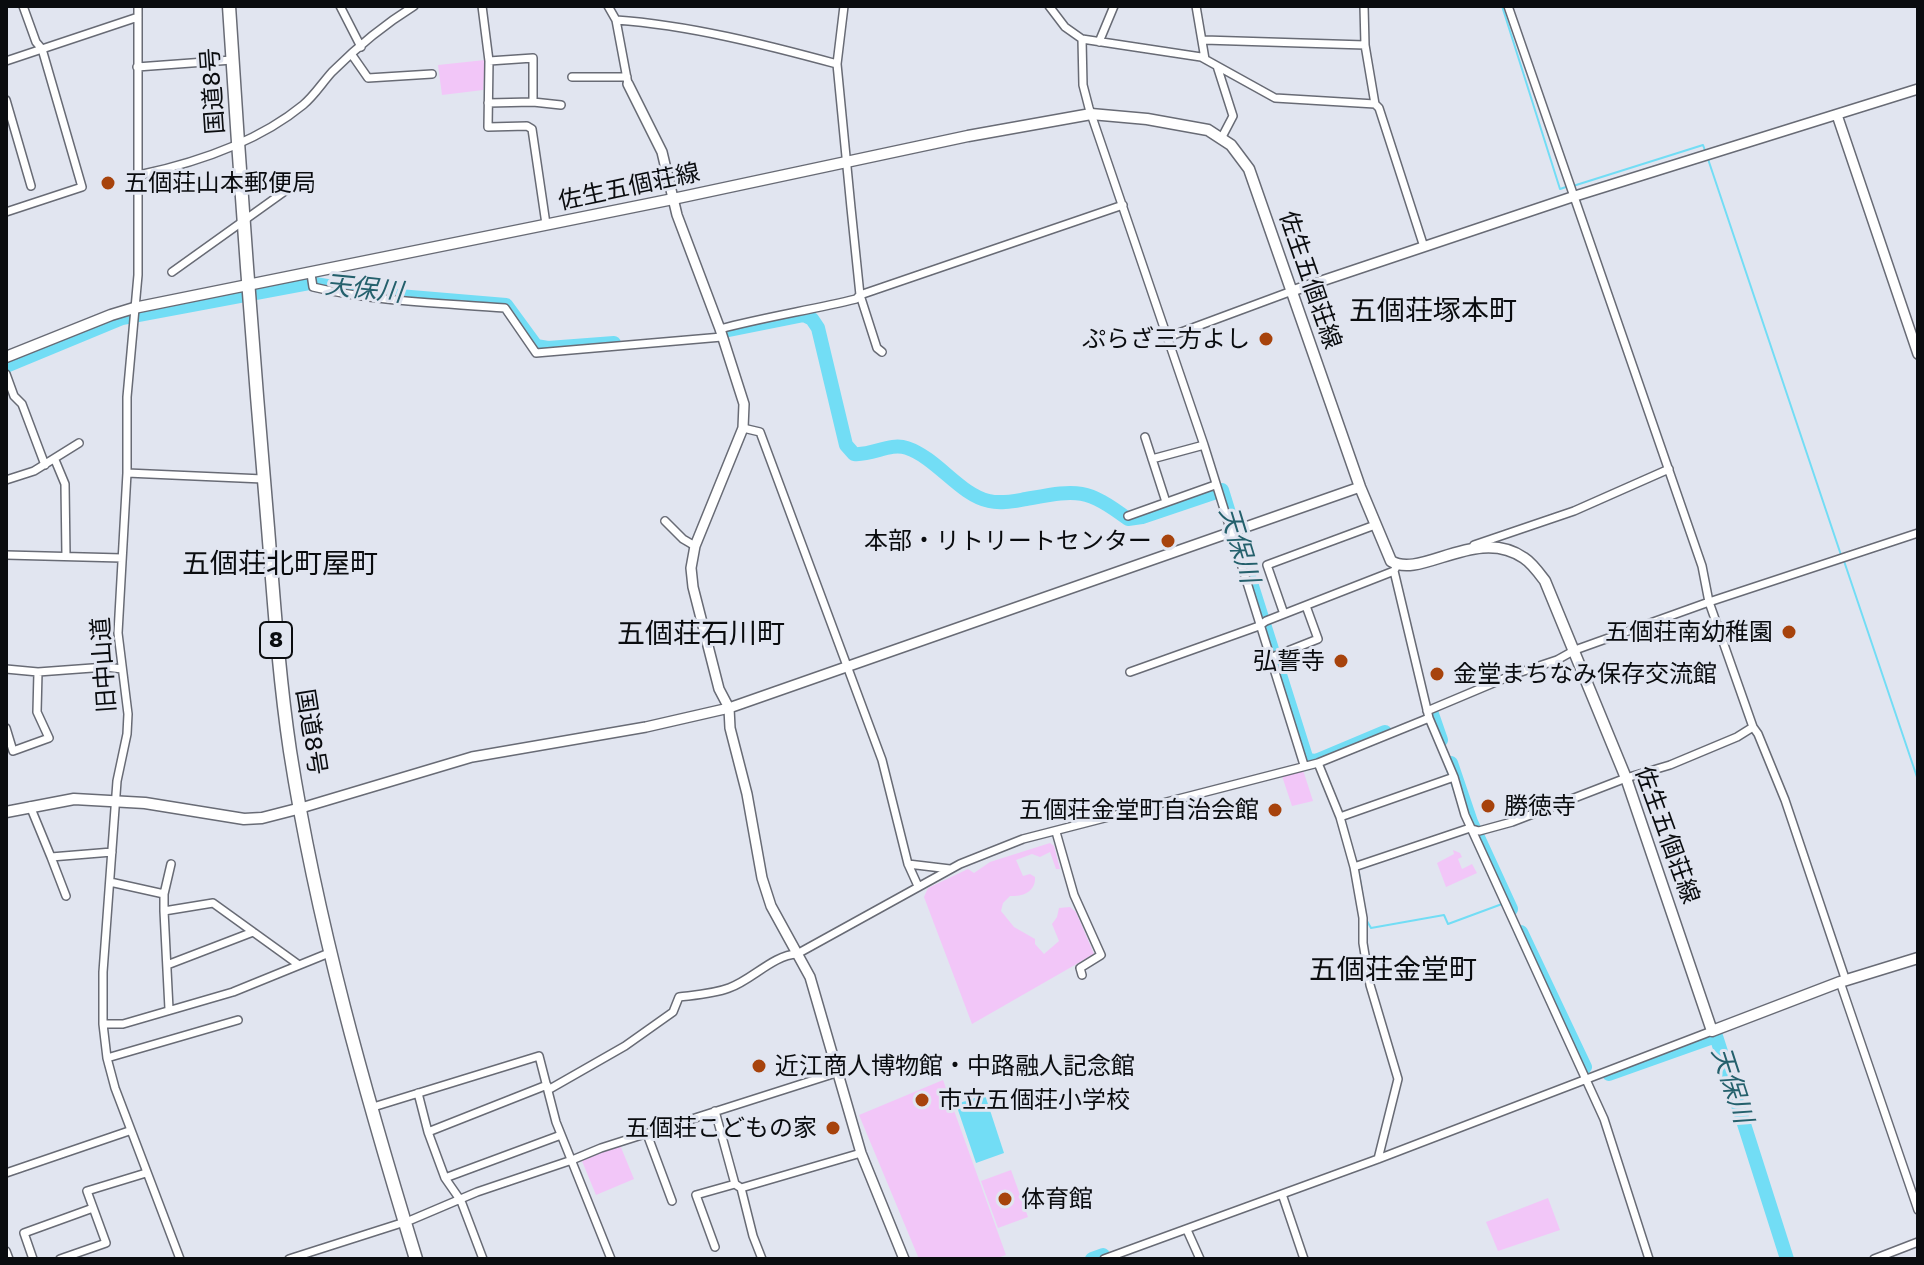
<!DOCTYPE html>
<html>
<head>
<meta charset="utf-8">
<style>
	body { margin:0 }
	#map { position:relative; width:1924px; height:1265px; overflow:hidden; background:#e1e5f0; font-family:"Golos Text",sans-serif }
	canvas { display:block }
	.frame { position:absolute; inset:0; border:8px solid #0a0c0f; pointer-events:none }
</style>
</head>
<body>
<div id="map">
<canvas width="1924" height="1265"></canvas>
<div class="frame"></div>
</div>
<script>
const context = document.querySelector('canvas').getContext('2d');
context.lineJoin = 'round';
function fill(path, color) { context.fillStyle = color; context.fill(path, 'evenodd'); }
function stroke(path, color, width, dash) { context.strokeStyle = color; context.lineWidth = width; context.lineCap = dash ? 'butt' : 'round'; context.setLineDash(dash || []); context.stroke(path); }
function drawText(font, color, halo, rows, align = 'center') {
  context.font = font + ' "Golos Text","Noto Sans JP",sans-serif'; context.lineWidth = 6; context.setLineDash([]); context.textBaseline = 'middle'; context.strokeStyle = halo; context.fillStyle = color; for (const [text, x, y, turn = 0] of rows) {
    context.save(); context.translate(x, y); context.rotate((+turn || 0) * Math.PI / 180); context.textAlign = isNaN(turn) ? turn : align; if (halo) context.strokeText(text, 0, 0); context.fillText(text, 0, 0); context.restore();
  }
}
fill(new Path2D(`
	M 485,60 L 483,90 L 442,95 L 438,65 Z
	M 1303,770 L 1313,801 L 1292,806 L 1282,776 Z
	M 1050,843 L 1054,846 L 1060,869 L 1056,869 L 1050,852 L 1040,857 L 1032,854 L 1016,860 L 1023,876 L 1030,874 L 1035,877 C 1036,892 1022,897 1010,896 L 1003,903 L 1001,911 L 1014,927 L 1035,939 L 1035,944 L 1044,954 L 1059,941 L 1052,924 L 1057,917 L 1059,908 L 1070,907 L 1076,912 L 1094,954 L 972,1024 L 924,897 L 928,888 L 968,869 L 974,873 L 990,862 Z
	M 1453,850 L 1460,853 L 1462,857 L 1458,859 L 1462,869 L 1472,864 L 1477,873 L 1446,887 L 1437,863 L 1454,854 Z
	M 943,1080 L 1006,1255 L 995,1259 L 919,1259 L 859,1115 Z
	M 620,1145 L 634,1179 L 596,1195 L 582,1161 Z
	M 1011,1170 L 1028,1217 L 998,1228 L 981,1181 Z
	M 1548,1198 L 1560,1230 L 1498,1251 L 1486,1222 Z`), '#f2c6f8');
fill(new Path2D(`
	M 985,1095 L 1004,1153 L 976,1163 L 956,1104 Z`), '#72ddf5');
stroke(new Path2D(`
	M 1502,6 L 1560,189 L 1566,187
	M 1708,159 L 1841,555
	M 1573,186 L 1703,145 L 1706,153
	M 1844,561 L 1918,780
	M 1359,874 L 1365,911
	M 1367,921 L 1371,928 L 1444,915 L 1448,924 L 1502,904`), '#72ddf5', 2);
stroke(new Path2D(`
	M 729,330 L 804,315 L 812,319 L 818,328 L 846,445 L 854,454 C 872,456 890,442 907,448 C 937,458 960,495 989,501 C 1001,504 1014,501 1026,499 C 1077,490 1085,487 1128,519 L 1142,517 L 1222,490 L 1230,516
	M 6,366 L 122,318 L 309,283 L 375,294 L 506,305 L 536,346 L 548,348 L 614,343
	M 1247,570 L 1307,760 L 1316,761 L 1385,732
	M 1432,714 L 1441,740
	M 1451,763 L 1471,822 L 1511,909
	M 1521,932 L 1585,1067
	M 1609,1074 L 1716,1036 L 1787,1259
	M 1092,1259 L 1103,1255`), '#72ddf5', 14);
const minor = new Path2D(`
	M 138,6 L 138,275 L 127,397 L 127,473 L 118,633 L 128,714 L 127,734 L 117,781 L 103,972 L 103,1024 L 107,1058 L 115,1088 L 180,1259
	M 340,6 L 361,47
	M 482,6 L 489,61 L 488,127 L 527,126 L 532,129 L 546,224
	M 608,6 L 616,20 L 628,84
	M 844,6 L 837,64 L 851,208 L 860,295 L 877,348 L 882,352
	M 1049,6 L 1065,27 L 1082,39 L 1201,57 L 1275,98 L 1375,104
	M 1196,6 L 1205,59
	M 1364,6 L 1365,45 L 1375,104 L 1379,108 L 1424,247
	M 1508,6 L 1702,566 L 1709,602 L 1753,727 L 1758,734 L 1785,800 L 1846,981
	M 616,20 C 689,25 767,45 837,64
	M 1082,39 L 1083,85 L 1089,108 L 1204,445 L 1304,765
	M 1204,40 L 1365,45
	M 1099,42 L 1114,6
	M 352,55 L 368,78 L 432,74
	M 6,61 L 138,17
	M 489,61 L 533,58 L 533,102 L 561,105
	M 1217,66 L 1233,116 L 1222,137
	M 137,67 L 232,60
	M 572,77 L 627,77
	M 6,100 L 31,186
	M 488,103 L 533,102
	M 139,175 C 195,163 258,142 303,105 C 314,96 322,83 332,72 C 356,48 385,24 414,6
	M 6,212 L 82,187 L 42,49 L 36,42 L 23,6
	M 172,272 L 295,184
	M 311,274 L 313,287 C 375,302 442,303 505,308 L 536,353 L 722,337
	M 720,329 C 765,317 811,310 856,299 L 860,295 L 1123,205
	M 1168,337 L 1292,291
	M 6,374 L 14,396 L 22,404 L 45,465
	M 743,428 L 760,432 L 882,760 L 908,864 L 918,886
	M 1145,437 L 1166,502
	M 1152,459 L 1204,445
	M 55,460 L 65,484 L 66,556
	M 127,473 L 263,479
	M 6,480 L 34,471 L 79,443
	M 1128,516 L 1215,485
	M 665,521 L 683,539 L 695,546
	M 1474,545 L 1574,511 L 1669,469
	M 6,555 L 122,558
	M 1397,565 L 1394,571 L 1429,718 L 1454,777 L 1465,815 L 1604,1119 L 1649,1259
	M 1284,614 L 1267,565 L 1375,525
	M 1270,658 L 1318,639 L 1306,606
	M 6,669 L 38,672 L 106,667 L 122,669
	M 1130,672 L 1259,626 L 1266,621 L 1394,571
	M 1427,711 L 1515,674 L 1557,660 L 1575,650 L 1709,602 L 1918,533
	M 6,728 L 13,751 L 49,738 L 37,712 L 38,672
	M 1318,763 L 1340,817 L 1354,867 L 1363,918 L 1363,943 L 1370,985 L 1398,1079 L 1378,1159
	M 30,806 L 51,857
	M 1340,817 L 1454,777
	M 1472,829 L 1479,831 L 1512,822 L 1626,778 L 1670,765 L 1737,737 L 1753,727
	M 1056,832 L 1074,895 L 1101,955 L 1080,968 L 1082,975
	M 908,864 L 950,869
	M 1354,867 L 1470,828
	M 110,882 L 164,894
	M 66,896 L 51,857 L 112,852
	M 164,911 L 164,894 L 171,864
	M 167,965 L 253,932
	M 1840,982 L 1918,1210
	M 169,1009 L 164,911 L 213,903 L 299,965
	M 103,1024 L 123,1024 L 233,992 L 329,953
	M 107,1058 L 238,1020
	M 548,1090 L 625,1046 L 673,1012 L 679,997 C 695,995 713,994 729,988 C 752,980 773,955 797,954 L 960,864 L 1023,839 L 1318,763 L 1429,718
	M 418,1093 L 428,1132 L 547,1085
	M 370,1108 L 539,1056 L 556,1122 L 611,1259
	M 715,1111 L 735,1184 L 741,1188 L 753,1236 L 762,1259
	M 428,1132 L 445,1178
	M 647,1134 L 672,1201
	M 6,1173 L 129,1131
	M 741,1188 L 861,1153
	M 1282,1194 L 1304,1259
	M 1187,1230 L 1200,1259
	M 715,1247 L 696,1195 L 735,1184
	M 6,1251 L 9,1259
	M 33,1259 L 24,1233 L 93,1208
	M 60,1259 L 106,1243 L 87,1191 L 146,1173
	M 289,1259 L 411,1220 L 477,1192 L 572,1160 L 601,1148 L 836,1073
	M 483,1259 L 461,1201 L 445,1178 L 561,1135
	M 1104,1259 L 1378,1159 L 1712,1031
	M 1874,1259 L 1918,1242`);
const tertiary = new Path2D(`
	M 628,84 L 662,152 L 677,215 L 720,329 L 744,404 L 743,428 L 695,546 L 691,568 L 693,587 L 719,689 L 729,708 L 730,728 L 747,794 L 762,878 L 771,906 L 810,977 L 861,1153 L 904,1259
	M 1837,115 L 1918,354
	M 1292,291 L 1572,197 L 1918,89
	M 301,808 L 472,757 L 646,727 L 729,708 L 1360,487`);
const secondary = new Path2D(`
	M 6,357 L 111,315 L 134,308 L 673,199 L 968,136 L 1091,114 L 1147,119 L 1208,130 L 1231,145 L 1249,169 L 1360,487 L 1391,561 C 1420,580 1477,525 1524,558 C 1532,563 1539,573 1545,581 L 1626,778 L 1712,1031 L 1840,982 L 1918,958
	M 6,812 L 74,799 L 145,803 L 244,819 L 262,818 L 301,808`);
const trunk = new Path2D(`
	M 229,6 C 240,180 253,354 268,528 C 274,603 279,677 290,751 C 317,924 365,1092 416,1259`);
stroke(minor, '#686b75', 10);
stroke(tertiary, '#686b75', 12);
stroke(secondary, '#686b75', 13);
stroke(trunk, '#686b75', 15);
stroke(minor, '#fff', 7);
stroke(tertiary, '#fff', 9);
stroke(secondary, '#fff', 10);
stroke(trunk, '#fff', 12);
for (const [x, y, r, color] of [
	[108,183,8,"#a7430c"],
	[1266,339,8,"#a7430c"],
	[1168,541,8,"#a7430c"],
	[1789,632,8,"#a7430c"],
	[1341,661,8,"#a7430c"],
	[1437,674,8,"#a7430c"],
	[1488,806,8,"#a7430c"],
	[1275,810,8,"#a7430c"],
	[759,1066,8,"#a7430c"],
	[922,1100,8,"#a7430c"],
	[833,1128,8,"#a7430c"],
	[1005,1199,8,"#a7430c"]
]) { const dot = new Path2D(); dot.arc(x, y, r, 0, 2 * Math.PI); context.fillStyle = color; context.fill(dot); stroke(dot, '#e1e5f0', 3); }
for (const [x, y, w] of [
	[276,640,32]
]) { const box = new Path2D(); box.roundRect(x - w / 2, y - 18, w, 36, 6); context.fillStyle = '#e1e5f0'; context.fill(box); stroke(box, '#0a0c0f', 2); }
drawText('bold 22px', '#0a0c0f', null, [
	["8",276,640]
]);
drawText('24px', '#0a0c0f', '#e1e5f0', [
	["国道8号",213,91,-94],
	["佐生五個荘線",629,187,-12],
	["佐生五個荘線",1310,280,71],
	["旧中山道",104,665,-94],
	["国道8号",311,732,81],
	["佐生五個荘線",1667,835,70]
]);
drawText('24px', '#0a0c0f', '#e1e5f0', [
	["五個荘山本郵便局",124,183],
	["ぷらざ三方よし",1250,339,"right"],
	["本部・リトリートセンター",1152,541,"right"],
	["五個荘南幼稚園",1773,632,"right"],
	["弘誓寺",1325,661,"right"],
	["金堂まちなみ保存交流館",1453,674],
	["勝徳寺",1504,806],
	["五個荘金堂町自治会館",1259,810,"right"],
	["近江商人博物館・中路融人記念館",775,1066],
	["市立五個荘小学校",938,1100],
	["五個荘こどもの家",817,1128,"right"],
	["体育館",1021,1199]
], 'left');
drawText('italic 26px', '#24606c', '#e1e5f0', [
	["天保川",364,289,6],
	["天保川",1239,545,73],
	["天保川",1732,1085,72]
]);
drawText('28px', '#0a0c0f', '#e1e5f0', [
	["五個荘塚本町",1433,311],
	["五個荘北町屋町",280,564],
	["五個荘石川町",701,634],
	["五個荘金堂町",1393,970]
]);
</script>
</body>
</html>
